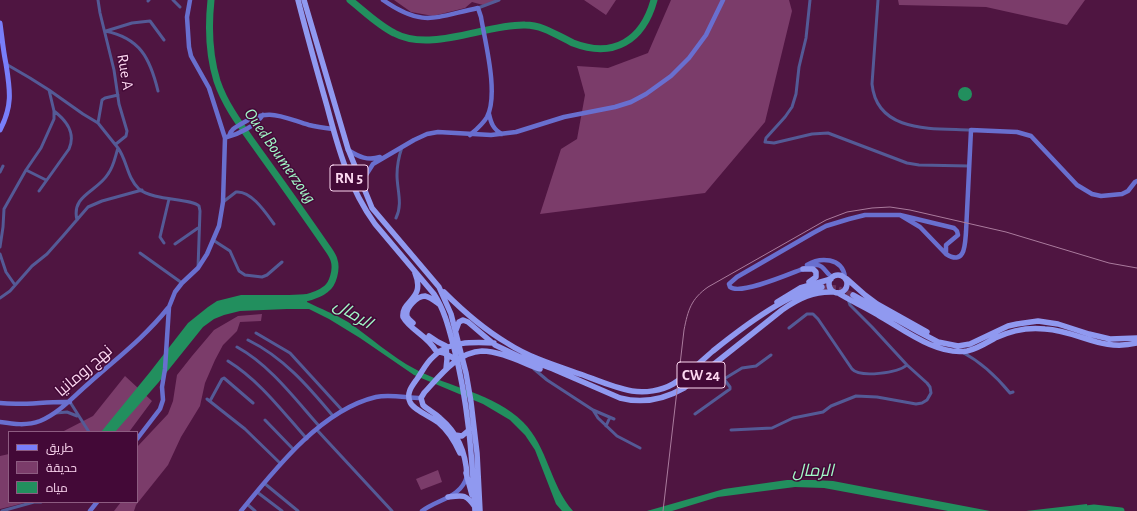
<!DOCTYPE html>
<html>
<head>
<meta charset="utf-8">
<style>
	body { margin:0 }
	#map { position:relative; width:1137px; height:511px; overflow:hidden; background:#4f1541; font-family:"Alegreya Sans",Cairo,sans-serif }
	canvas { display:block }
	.legend { position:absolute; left:8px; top:431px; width:130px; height:72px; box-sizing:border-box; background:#430937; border:1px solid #8d5c81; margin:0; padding:5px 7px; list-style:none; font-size:12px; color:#fdd8f1 }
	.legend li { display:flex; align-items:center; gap:8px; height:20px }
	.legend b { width:20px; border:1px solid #8d5c81 }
</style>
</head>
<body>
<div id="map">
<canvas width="1137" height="511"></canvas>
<ul class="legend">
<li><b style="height:5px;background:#797efa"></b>طريق</li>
<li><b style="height:11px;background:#7b3c6a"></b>حديقة</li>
<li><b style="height:11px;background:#228f5e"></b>مياه</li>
</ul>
</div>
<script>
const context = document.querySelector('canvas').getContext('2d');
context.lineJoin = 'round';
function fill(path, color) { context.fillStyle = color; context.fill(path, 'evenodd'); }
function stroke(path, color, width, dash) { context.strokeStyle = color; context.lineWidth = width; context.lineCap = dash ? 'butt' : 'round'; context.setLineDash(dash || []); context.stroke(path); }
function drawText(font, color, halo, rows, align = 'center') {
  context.font = font + ' "Alegreya Sans",Cairo,sans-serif'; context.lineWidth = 3; context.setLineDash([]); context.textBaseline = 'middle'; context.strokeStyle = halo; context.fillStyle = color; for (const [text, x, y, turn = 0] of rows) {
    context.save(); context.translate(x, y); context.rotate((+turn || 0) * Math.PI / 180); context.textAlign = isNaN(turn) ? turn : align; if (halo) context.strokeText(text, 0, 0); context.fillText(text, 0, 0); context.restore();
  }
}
fill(new Path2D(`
	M 394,0 L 499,0 L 483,5 L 472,2 L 465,8 L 433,16 L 411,12 Z
	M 584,0 L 616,0 L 606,15 Z
	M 671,0 L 789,0 L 792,11 L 765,122 L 705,193 L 540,214 L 561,149 L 577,139 L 585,95 L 577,66 L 608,68 L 648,53 Z
	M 898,0 L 1085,0 L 1067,25 L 986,7 L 899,5 Z
	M 262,314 L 261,321 L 240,322 L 237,331 L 223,345 L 215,360 L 205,383 L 200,406 L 181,437 L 168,465 L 136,505 L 134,511 L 114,511 L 121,502 L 137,502 L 137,447 L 168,414 L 173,401 L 177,375 L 192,356 L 214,330 L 238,316 Z
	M 125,376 L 152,401 L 129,432 L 62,432 L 93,416 Z
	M 9,454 L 9,502 L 28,502 L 0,509 L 0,456 Z
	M 438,470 L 442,482 L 421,490 L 416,479 Z`), '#7b3c6a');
fill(new Path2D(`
	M958 94a7 7 0 1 1 14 0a7 7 0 1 1-14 0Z
	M 310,294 L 311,298 L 307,300 L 307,302 C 321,309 335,314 348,322 C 370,337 392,357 415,369 C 450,388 494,393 523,422 C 548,447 550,485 573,511 L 562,511 L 556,504 L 535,450 L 525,435 L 510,420 L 483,404 L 414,375 L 360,338 L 329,319 L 309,309 L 287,309 L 240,311 L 224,315 L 214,319 L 203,327 L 158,383 L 115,432 L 101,432 L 150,372 L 188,323 L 208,307 L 217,301 L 241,295 L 289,295 Z
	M 787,480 L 813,480 L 833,481 L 990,511 L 948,511 L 824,488 L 795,487 L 718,497 L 672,511 L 647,511 L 724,489 Z
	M 1087,504 L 1088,511 L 1026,511 Z`), '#228f5e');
stroke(new Path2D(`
	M 211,0 C 208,28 209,55 217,81 C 226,108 245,131 261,154 C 284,186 306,217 328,249 C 330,252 333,256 334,260 C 337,269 333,284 326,289 C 319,295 310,297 302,299
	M 350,0 C 364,11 378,25 394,33 C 431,53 485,24 525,25 C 543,25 558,36 573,43 C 614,59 643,40 654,0
	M 1069,511 L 1094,508 L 1121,511`), '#228f5e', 7);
stroke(new Path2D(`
	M 822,287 L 836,288 L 853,295`), '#69325b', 5.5, [5.5, 3]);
stroke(new Path2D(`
	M 98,0 L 100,13 L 114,70 L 119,104 L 127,131 L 126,136 L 116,144
	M 173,0 L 180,7
	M 810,0 L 806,38 L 799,67 L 796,94 L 792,107 L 785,117 L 766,138 L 765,142 L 774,143 L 812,134 L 828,133 L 907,163 L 919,165 L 969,166
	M 878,0 L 872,84 C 877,134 934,128 971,130
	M 148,1 L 149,0
	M 478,8 L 499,0
	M 105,31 C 140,38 150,58 158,91
	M 106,31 L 132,23 L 150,21 L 164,40
	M 49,90 L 83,114 L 98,123 L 118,148 C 115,157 114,166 108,174 C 97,192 71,195 77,220
	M 98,123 L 102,100 L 105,98 L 118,95
	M 118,148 C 127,160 127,178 139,189 C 153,201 192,198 199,206 L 200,211 L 198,268
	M 26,170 L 46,180
	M 0,172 L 3,166
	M 39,191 L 69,149 C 76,133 67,121 54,111
	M 223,202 L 236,192 C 251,190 266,213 274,224
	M 396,218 C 403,204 397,190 397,175 C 397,165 399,156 402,147
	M 213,240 L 230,251 L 239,271 L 245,275 L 262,277 L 267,275 L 282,262
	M 164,243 L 160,237 L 169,199
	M 175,244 L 198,228
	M 0,247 L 3,227 L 4,209 L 26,170 L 41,148 L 54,119 L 54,111 L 49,90 L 30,78 L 6,64
	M 140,253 L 182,283
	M 0,254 L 6,272 L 15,285
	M 0,298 L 10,291 L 32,266 L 47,254 L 63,236 L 88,207 L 102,201 L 142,190
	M 789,328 L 807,314 L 813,314 L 818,319 L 852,369 C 860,378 898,373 907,365
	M 256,333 L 290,353 L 342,410
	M 248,340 C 283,357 308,386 333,416
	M 237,347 C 270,365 295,399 320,427
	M 962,352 C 981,362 996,376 1010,393 L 1013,392
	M 228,361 C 260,381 282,411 307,439
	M 534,369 L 547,380 L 593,410 L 598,418 L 617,436 L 640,448
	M 724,379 L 742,368 L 756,366 L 771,355
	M 207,399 L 245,429 L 281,464
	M 210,401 L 222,379 L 224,378 L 253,403
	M 70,402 L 89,432
	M 593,410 L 614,419
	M 56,413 L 67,412 L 77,416
	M 695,414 L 730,389 L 730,387 L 724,379 L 709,368
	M 265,420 L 294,450
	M 606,426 L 610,417
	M 317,430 L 392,511
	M 731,430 L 772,428 L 793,418 L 823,412 L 831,406 L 856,396 L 877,397 L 916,404 L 922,403 L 927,400 L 931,393 L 930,387 L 927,383 L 907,365 L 872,327 L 850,305 L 848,299
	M 264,483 L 298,511
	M 257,492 L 282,511
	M 247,504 L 255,511
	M 2,511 L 34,502 L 41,502`), '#545a96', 3);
stroke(new Path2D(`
	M 383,0 C 423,28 435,17 478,8 L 481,17 C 485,42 499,94 487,117 C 483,124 477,129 470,135
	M 489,114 C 491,123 493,129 502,134
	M 229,136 C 231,129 236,127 241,124 C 268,107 282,117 309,125 C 317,127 325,128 333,129
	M 227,137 C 239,134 255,126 263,115
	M 348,150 C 359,157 368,161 380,157
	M 364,185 L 366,175 L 373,164 L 414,140 L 427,134 L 438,132 L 491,135 L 516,132 L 564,117 L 615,107 L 631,102 L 646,94 L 671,76 L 689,58 L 706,35 L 723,0
	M 900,215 L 920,227 L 946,254 C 965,266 965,245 966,232 L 971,130 L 1017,132 L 1031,136 L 1077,185 L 1092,194 L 1101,196 L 1122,194 L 1128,191 L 1135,182 L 1137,181
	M 807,265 C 820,257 842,257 845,277
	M 832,277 C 826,274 824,264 815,265 C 810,265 805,269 800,270 C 787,275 740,295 730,287 L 729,284 L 737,277 L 813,233 L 826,226 L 849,219 L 865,215 L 900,215 L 954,228 L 957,231 L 958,235 L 946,245 L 946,254
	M 0,403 C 23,406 46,401 70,402
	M 0,422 C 13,424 27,426 40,421 C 59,413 73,397 88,384 C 116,359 145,337 168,308
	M 137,439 L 160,409 L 163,400 L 162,387 L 165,369 L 169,307 L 175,292 L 182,283 L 198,268 L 207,254 L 219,226 L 223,202 L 225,138 L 209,88 L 191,56 L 189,47 L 187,17 L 190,0
	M 90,511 L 97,502
	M 241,511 C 275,469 321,410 376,397 C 390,394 407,398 421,398
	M 422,511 C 438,499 461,498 467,476`), '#696fcf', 4.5);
stroke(new Path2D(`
	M 0,23 C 2,37 3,50 6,64 C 10,90 13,105 0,130`), '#797efa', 5);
stroke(new Path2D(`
	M 298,0 C 307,35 317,71 327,106 C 338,148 349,188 375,224 L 434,294 C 445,311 449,329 454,348 C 468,401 472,456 475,511
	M 304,0 L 348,149 L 372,208 L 439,287 L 451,314 L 466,373 L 471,402 L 477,453 L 480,511
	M 803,269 L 813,269 L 816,272 L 816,277 L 809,282
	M 415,273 C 426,300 401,300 403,317 C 410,330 427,335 436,351 L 444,353 L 457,360
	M829 284a9 9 0 1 1 18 0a9 9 0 1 1-18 0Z
	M 847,279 L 865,295 L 877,304 L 927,332
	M 444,292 C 462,310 485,330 507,343 C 530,358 557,366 583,375 C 599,381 615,388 632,391 C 645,393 661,391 673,384 C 688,375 700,362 713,351 C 739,330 789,291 822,287
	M 838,293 C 851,301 865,307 878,315 C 903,329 937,356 967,351 C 977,349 986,343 995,338 C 1010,331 1027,327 1045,329 C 1079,331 1101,352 1137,343
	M 853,295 L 919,332 L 938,342 L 958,346 L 970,344 L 1008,326 L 1017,324 L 1038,321 L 1058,324 L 1089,334 L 1110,339 L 1137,338
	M 777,302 L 800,288 L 831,279
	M 413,323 C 411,321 408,319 407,316 C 405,308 417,296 425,296 C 430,297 435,301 439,304
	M 456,330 L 459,322 L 463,320 L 468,322 L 482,334 L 495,345 L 518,356 L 553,369 L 620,398 C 643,404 663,400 684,388 L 782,310 C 799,298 814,291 834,292
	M 429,336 L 438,342 L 446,346 L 447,359 L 446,369
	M 455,435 L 462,436 L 469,430
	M 460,453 C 455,442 449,431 439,423 C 432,417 413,410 410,402 C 406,393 412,386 417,379 C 422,372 426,363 433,357 C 447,341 474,342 494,343
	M 466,473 L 472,495
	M 467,476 C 466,454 458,433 440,418 C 435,413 428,410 423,405 L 421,398 L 424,393 C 439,377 457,352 482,351 C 500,351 523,363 540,369
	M 448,497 C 463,495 466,494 475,507`), '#9099f0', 5.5);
stroke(new Path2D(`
	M 663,511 L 684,330 C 688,310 691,299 708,287 L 826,220 L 847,212 L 872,208 L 890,207 L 910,210 L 1006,232 L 1109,263 L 1137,268`), '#aa7b9d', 1);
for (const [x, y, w] of [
	[349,178,38],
	[701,375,48]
]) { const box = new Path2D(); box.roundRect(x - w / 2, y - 13, w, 26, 3); context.fillStyle = '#430937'; context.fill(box); stroke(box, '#fdd8f1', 1); }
drawText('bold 15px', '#fdd8f1', null, [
	["RN 5",349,178],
	["CW 24",701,375]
]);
drawText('16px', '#fdd8f1', '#430937', [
	["Rue A",125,72,80],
	["نهج رومانيا",84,371,-41]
]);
drawText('italic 17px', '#a1f9c7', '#430937', [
	["Oued Boumerzoug",280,156,55],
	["الرمال",353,314,31],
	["الرمال",813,471]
]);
</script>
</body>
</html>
